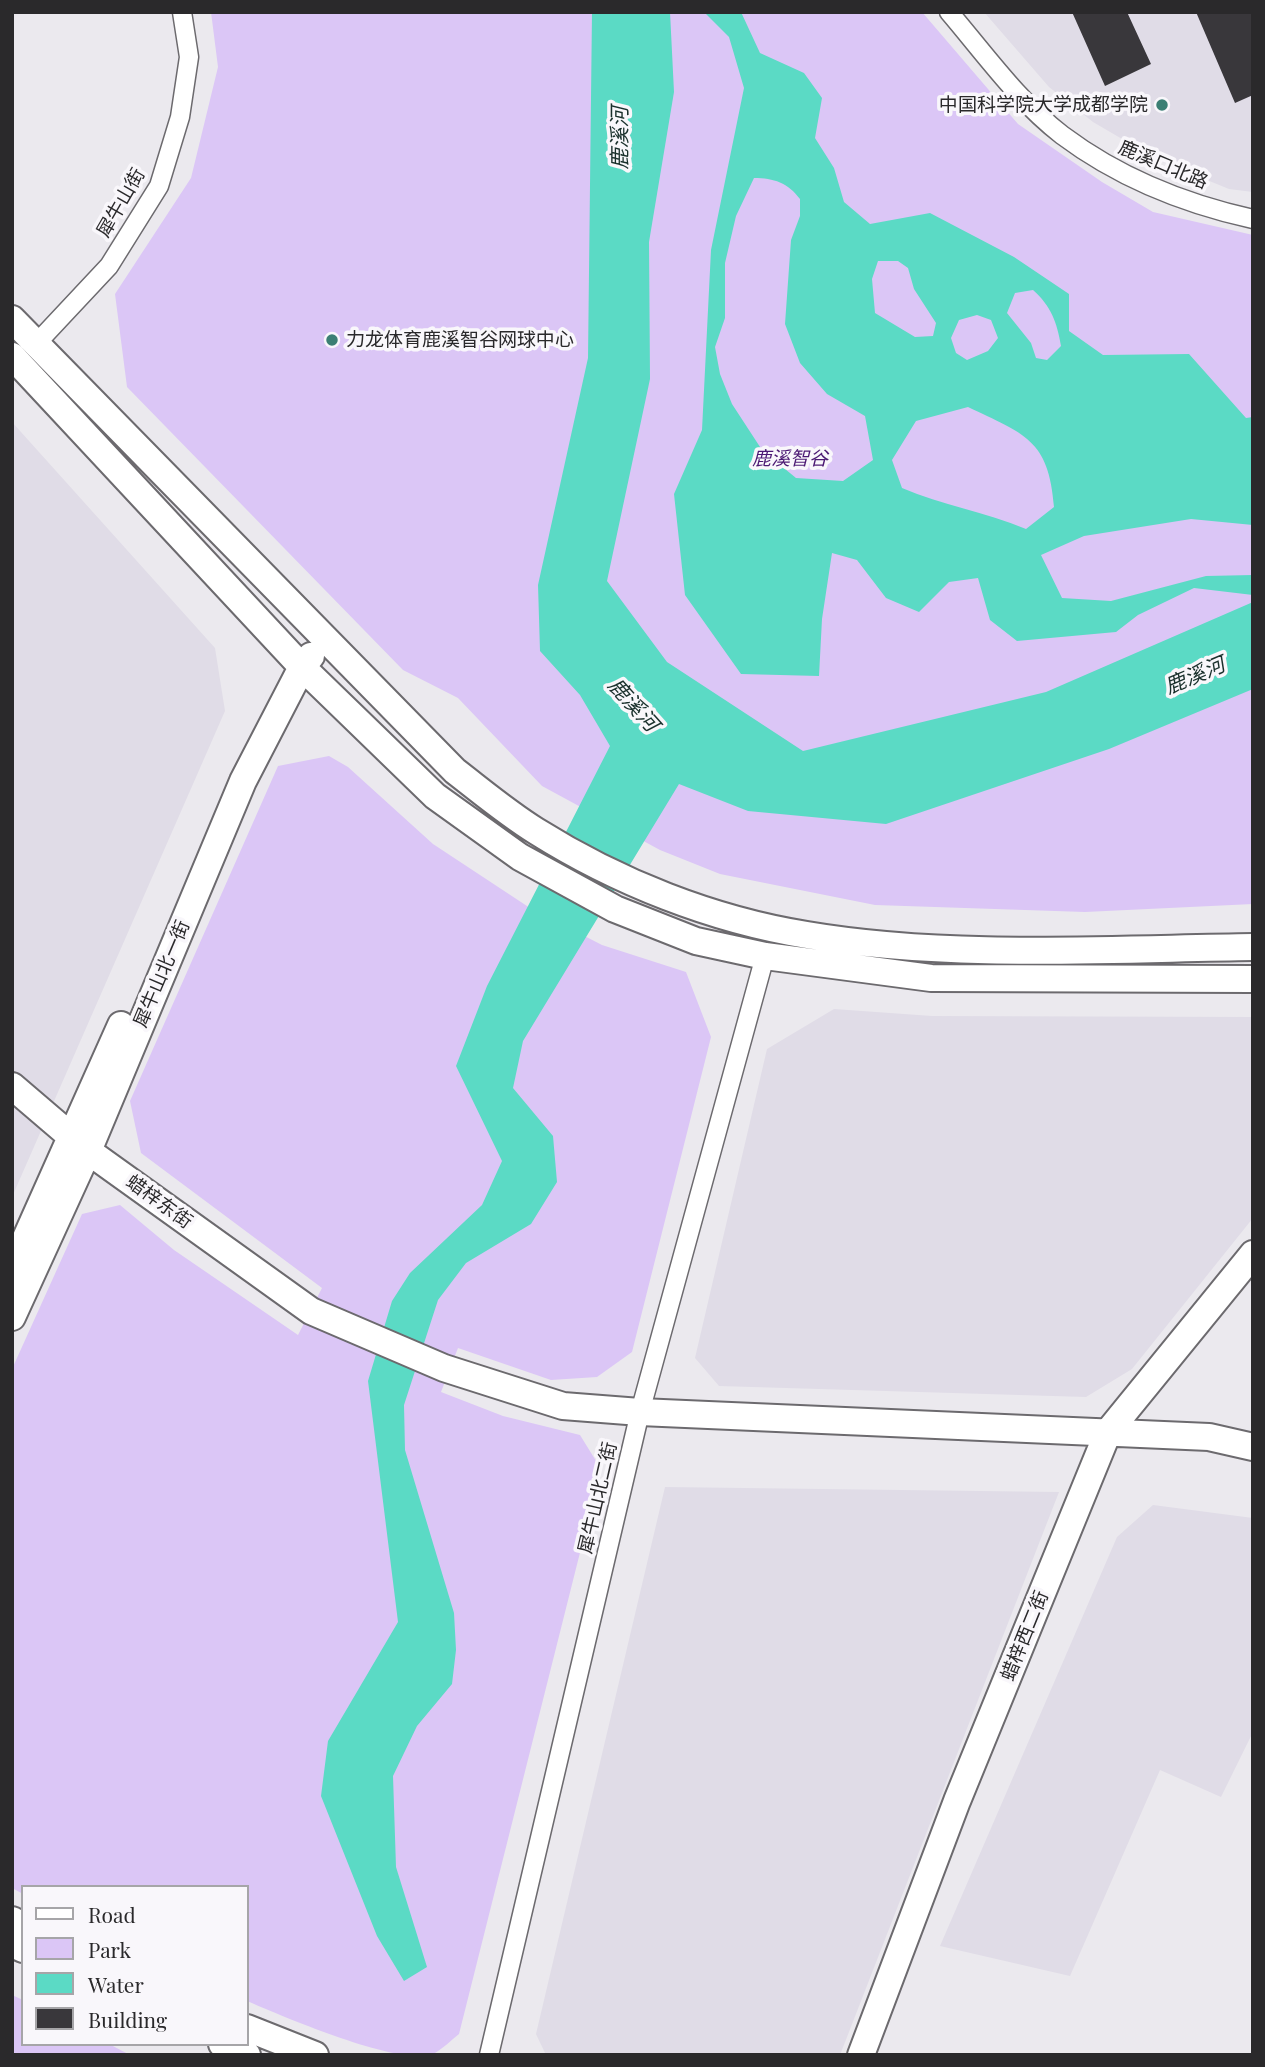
<!DOCTYPE html>
<html>
<head>
<meta charset="utf-8">
<style>
	body { margin:0 }
	#map { position:relative; width:1265px; height:2067px; overflow:hidden; background:#ebe9ee; font-family:"Playfair Display",serif }
	canvas { display:block }
	.frame { position:absolute; inset:0; border:14px solid #2a292b; pointer-events:none }
	.legend { position:absolute; left:21px; top:1885px; width:228px; height:161px; box-sizing:border-box; background:#f9f7fb; border:2px solid #a6a5a8; margin:0; padding:9px 12px; list-style:none; font-size:21px; color:#2a292b }
	.legend li { display:flex; align-items:center; gap:14px; height:35px }
	.legend b { width:35px; border:2px solid #a6a5a8 }
</style>
</head>
<body>
<div id="map">
<canvas width="1265" height="2067"></canvas>
<div class="frame"></div>
<ul class="legend">
<li><b style="height:9px;background:#fff"></b>Road</li>
<li><b style="height:19px;background:#dbc6f6"></b>Park</li>
<li><b style="height:19px;background:#5bdac5"></b>Water</li>
<li><b style="height:19px;background:#39373b"></b>Building</li>
</ul>
</div>
<script>
const context = document.querySelector('canvas').getContext('2d');
context.lineJoin = 'round';
function fill(path, color) { context.fillStyle = color; context.fill(path, 'evenodd'); }
function stroke(path, color, width, dash) { context.strokeStyle = color; context.lineWidth = width; context.lineCap = dash ? 'butt' : 'round'; context.setLineDash(dash || []); context.stroke(path); }
function drawText(font, color, halo, rows, align = 'center') {
  context.font = font + ' "Playfair Display","Noto Sans SC",serif'; context.lineWidth = 7; context.setLineDash([]); context.textBaseline = 'middle'; context.strokeStyle = halo; context.fillStyle = color; for (const [text, x, y, turn = 0] of rows) {
    context.save(); context.translate(x, y); context.rotate((+turn || 0) * Math.PI / 180); context.textAlign = isNaN(turn) ? turn : align; if (halo) context.strokeText(text, 0, 0); context.fillText(text, 0, 0); context.restore();
  }
}
fill(new Path2D(`
	M 984,12 L 1253,12 L 1253,192 L 1229,189 L 1158,160 L 1093,122 L 1049,87 Z
	M 12,422 L 215,648 L 225,711 L 12,1197 Z
	M 834,1009 L 932,1016 L 1253,1017 L 1253,1218 L 1132,1369 L 1086,1397 L 719,1386 L 695,1358 L 767,1049 Z
	M 665,1487 L 1059,1492 L 840,2055 L 546,2055 L 536,2034 Z
	M 1153,1505 L 1253,1518 L 1253,1732 L 1221,1797 L 1160,1770 L 1070,1976 L 940,1946 L 1117,1537 Z`), '#e0dce7');
fill(new Path2D(`
	M 211,12 L 922,12 L 1018,124 L 1102,182 L 1153,212 L 1253,235 L 1253,904 L 1085,912 L 875,905 L 720,874 L 660,850 L 542,786 L 458,698 L 403,670 L 127,387 L 115,294 L 191,178 L 218,67 Z
	M 329,756 L 348,767 L 433,844 L 530,908 L 602,945 L 686,972 L 711,1037 L 632,1352 L 597,1377 L 551,1380 L 458,1348 L 441,1392 L 503,1416 L 580,1435 L 601,1469 L 459,2034 C 451,2040 443,2049 433,2054 C 400,2067 282,2016 247,2001 L 247,1887 L 23,1887 L 23,1894 L 12,1888 L 12,1369 L 82,1214 L 120,1205 L 174,1250 L 298,1335 L 322,1288 L 141,1153 L 130,1101 L 278,766 Z
	M 12,1995 L 23,2000 L 23,2044 L 109,2044 L 130,2055 L 12,2055 Z`), '#dbc6f6');
fill(new Path2D(`
	M 592,12 L 670,12 L 674,92 L 649,242 L 650,379 L 607,581 L 667,662 L 803,751 L 1046,692 L 1253,602 L 1253,689 L 1109,749 L 886,824 L 748,811 L 679,784 L 523,1041 L 513,1088 L 553,1136 L 557,1182 L 531,1224 L 466,1263 L 438,1300 L 404,1405 L 405,1450 L 454,1613 L 456,1650 L 452,1684 L 417,1726 L 393,1776 L 396,1867 L 427,1967 L 404,1981 L 377,1936 L 321,1796 L 328,1741 L 398,1622 L 368,1381 L 392,1301 L 410,1273 L 482,1205 L 502,1161 L 456,1066 L 487,986 L 610,746 L 580,695 L 540,651 L 538,585 L 588,358 Z
	M 704,12 L 741,12 L 760,53 L 804,73 L 822,98 L 815,138 L 834,168 L 844,202 L 870,224 L 930,213 L 1014,257 L 1069,294 L 1069,331 L 1103,355 L 1189,354 L 1246,418 L 1253,417 L 1253,525 L 1191,519 L 1084,536 L 1041,555 L 1062,598 L 1111,601 L 1206,576 L 1253,575 L 1253,595 L 1194,588 L 1138,615 L 1116,632 L 1017,641 L 990,620 L 978,578 L 949,582 L 919,612 L 886,598 L 857,560 L 832,553 L 822,619 L 819,676 L 741,674 L 685,595 L 674,494 L 702,430 L 711,250 L 744,88 L 729,37 ZM 754,178 C 774,178 788,183 800,199 L 800,216 L 791,240 L 785,324 L 800,363 L 827,394 L 865,416 L 873,460 L 843,481 L 796,478 L 762,450 L 732,404 L 720,374 L 715,347 L 725,318 L 725,263 L 736,216 ZM 878,261 L 898,261 L 908,268 L 914,289 L 936,323 L 933,336 L 915,337 L 875,313 L 872,279 ZM 1033,290 C 1051,306 1057,322 1061,346 L 1047,360 L 1036,358 L 1031,343 L 1007,313 L 1015,293 ZM 977,315 L 991,320 L 998,338 L 988,351 L 967,360 L 956,353 L 951,338 L 959,320 ZM 968,407 C 1024,434 1049,439 1054,507 L 1026,529 C 985,512 942,505 902,488 L 892,460 L 916,421 Z`), '#5bdac5');
fill(new Path2D(`
	M 1072,12 L 1127,12 L 1151,64 L 1105,86 Z
	M 1196,12 L 1253,12 L 1253,95 L 1235,103 Z`), '#39373b');
const street = new Path2D(`
	M 949,12 C 984,53 1019,102 1062,135 C 1118,177 1185,204 1253,219
	M 35,345 L 109,266 L 159,186 L 180,117 L 189,57 L 182,12
	M 489,2055 L 640,1412 L 765,956`);
const secondary = new Path2D(`
	M 12,319 L 455,771 C 481,791 507,813 536,831 C 617,882 713,920 807,935 C 948,959 1109,949 1253,947
	M 12,356 L 302,667 L 435,796 L 520,857 L 615,909 L 696,941 L 765,956 L 931,978 L 1253,979
	M 12,1086 L 88,1151 L 311,1311 L 444,1368 L 563,1406 L 640,1412 L 1209,1437 L 1253,1447
	M 12,1269 L 121,1025
	M 12,1317 L 88,1151 L 243,781 L 302,667 L 311,656
	M 12,1920 L 23,1926
	M 12,1944 L 23,1949
	M 247,2028 L 315,2055
	M 222,2044 L 247,2055
	M 861,2055 L 957,1801 L 1108,1432 L 1253,1254`);
stroke(street, '#6c6a6e', 21);
stroke(secondary, '#6c6a6e', 30);
stroke(street, '#fff', 18);
stroke(secondary, '#fff', 26);
for (const [x, y, r, color] of [
	[1162,105,7,"#3b7f74"],
	[332,340,7,"#3b7f74"]
]) { const dot = new Path2D(); dot.arc(x, y, r, 0, 2 * Math.PI); context.fillStyle = color; context.fill(dot); stroke(dot, '#f9f7fb', 2.5); }
drawText('19px', '#2a292b', '#f9f7fb', [
	["中国科学院大学成都学院",1148,105],
	["力龙体育鹿溪智谷网球中心",346,340,"left"]
], 'right');
drawText('19px', '#2a292b', '#f9f7fb', [
	["鹿溪口北路",1163,165,23],
	["犀牛山街",121,203,-60],
	["犀牛山北一街",162,974,-67],
	["蜡梓东街",159,1202,36],
	["犀牛山北二街",598,1498,-77],
	["蜡梓西二街",1025,1636,-68]
]);
drawText('italic 19px', '#4b1973', '#f9f7fb', [
	["鹿溪智谷",790,459]
]);
drawText('italic 21px', '#1a302c', '#f9f7fb', [
	["鹿溪河",620,138,-90],
	["鹿溪河",1195,676,-23],
	["鹿溪河",633,705,48]
]);
</script>
</body>
</html>
